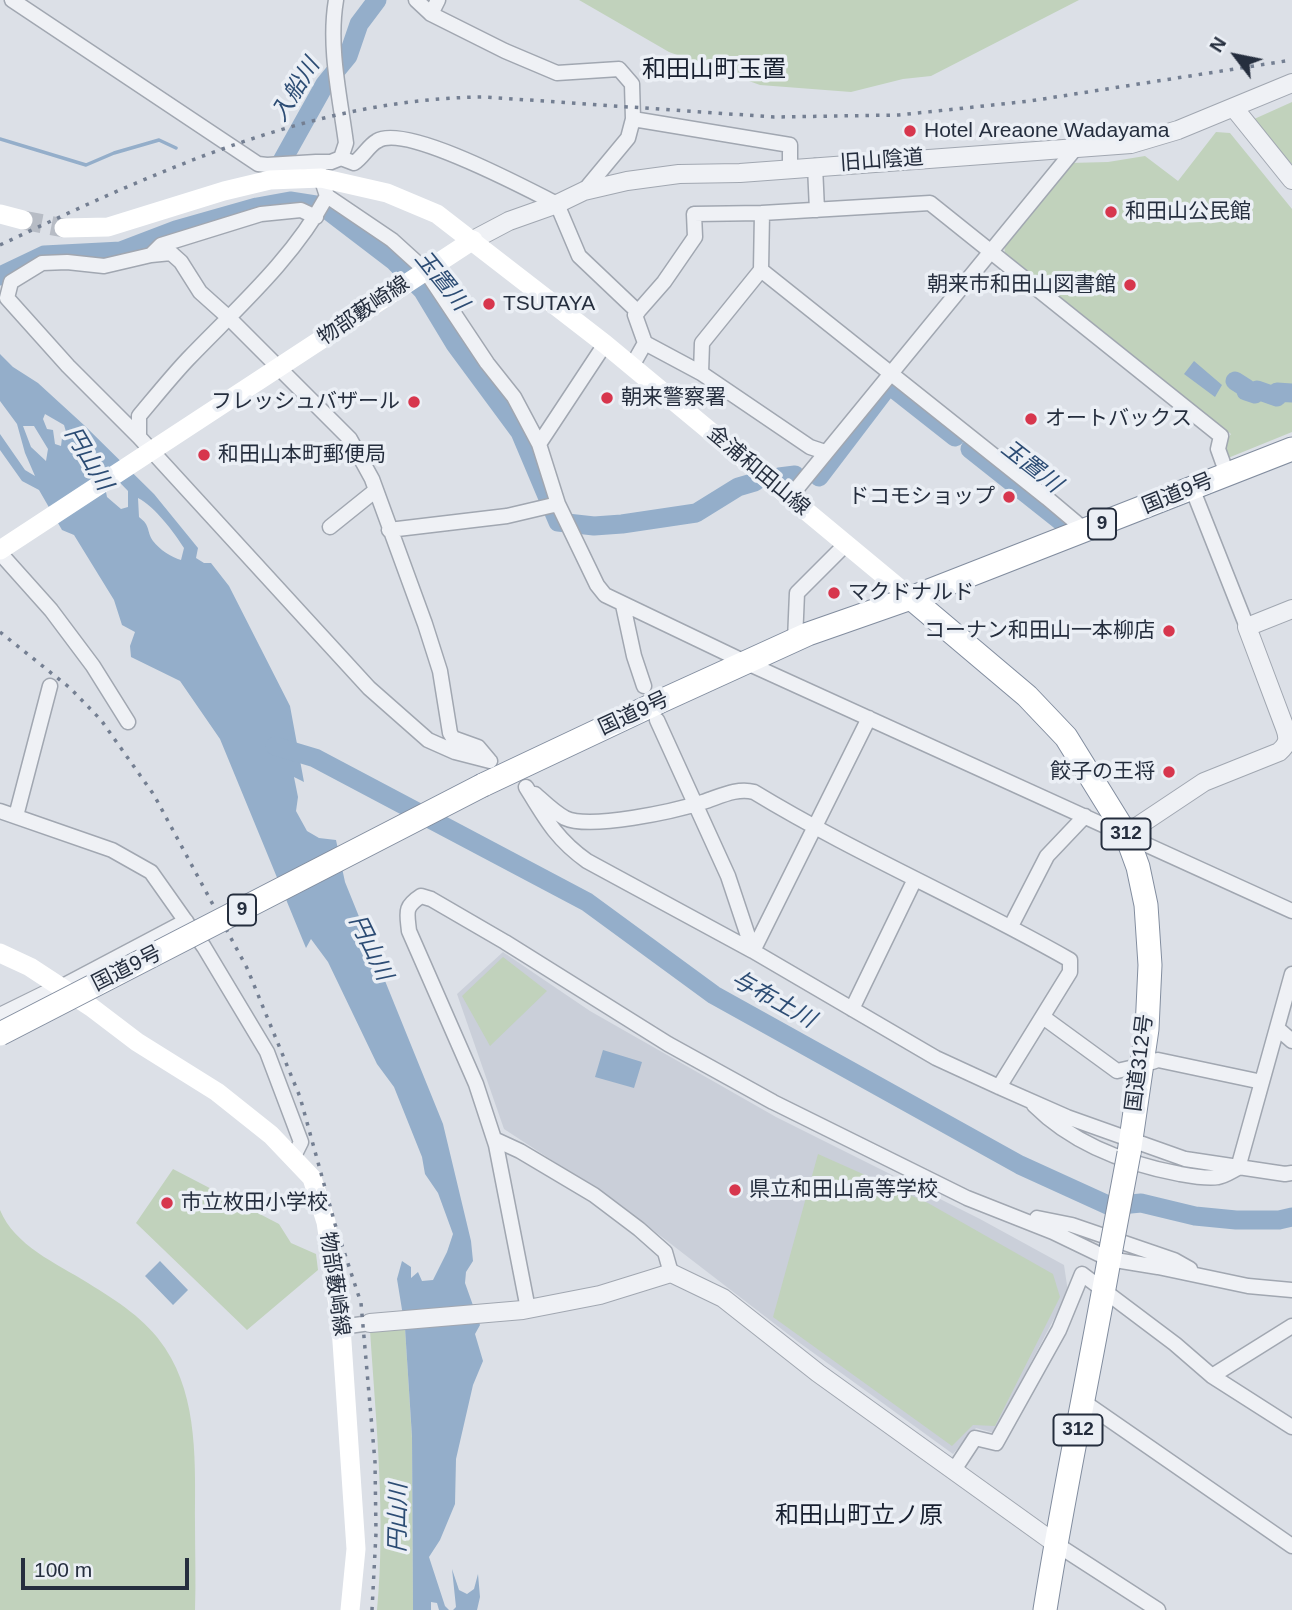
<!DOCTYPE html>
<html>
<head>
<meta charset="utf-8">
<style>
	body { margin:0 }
	#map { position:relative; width:1292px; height:1610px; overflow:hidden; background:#dce0e7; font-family:Arial,sans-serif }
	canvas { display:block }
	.north { position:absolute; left:1201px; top:21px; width:70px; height:70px; -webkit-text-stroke:5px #ebeff5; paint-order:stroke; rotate:302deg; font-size:19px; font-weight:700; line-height:28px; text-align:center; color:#252e3e }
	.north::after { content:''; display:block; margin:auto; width:24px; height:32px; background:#252e3e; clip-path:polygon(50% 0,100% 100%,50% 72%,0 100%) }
	.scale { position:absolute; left:21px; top:1558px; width:168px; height:32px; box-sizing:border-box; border:4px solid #252e3e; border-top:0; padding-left:9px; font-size:21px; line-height:24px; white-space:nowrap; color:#252e3e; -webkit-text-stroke:5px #ebeff5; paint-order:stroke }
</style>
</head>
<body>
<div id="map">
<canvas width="1292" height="1610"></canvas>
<div class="north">N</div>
<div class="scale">100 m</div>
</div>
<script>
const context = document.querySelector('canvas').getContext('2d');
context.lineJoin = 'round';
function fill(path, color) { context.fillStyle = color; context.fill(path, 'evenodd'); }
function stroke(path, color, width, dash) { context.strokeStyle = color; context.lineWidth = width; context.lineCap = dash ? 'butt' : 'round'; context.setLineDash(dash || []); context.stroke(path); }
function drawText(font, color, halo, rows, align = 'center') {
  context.font = font + ' Arial,"Noto Sans JP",sans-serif'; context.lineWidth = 7; context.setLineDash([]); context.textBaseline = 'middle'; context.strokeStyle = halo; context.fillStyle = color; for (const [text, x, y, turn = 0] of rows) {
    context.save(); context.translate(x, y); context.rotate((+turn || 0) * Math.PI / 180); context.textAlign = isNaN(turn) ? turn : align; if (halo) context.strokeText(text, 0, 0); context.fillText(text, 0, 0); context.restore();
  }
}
fill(new Path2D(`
	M 503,952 L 590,1011 L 776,1117 L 980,1219 L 1064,1265 L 1068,1292 L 994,1433 L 976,1428 L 953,1454 L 797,1341 L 619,1204 L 504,1129 L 457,994 Z`), '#cacfd9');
fill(new Path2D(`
	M 579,0 L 1079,0 L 931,76 L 903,79 L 851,92 L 760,85 L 669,52 Z
	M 1292,102 L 1292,164 L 1252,120 Z
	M 1216,132 L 1230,133 L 1292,209 L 1292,432 L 1228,458 L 1223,445 L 1231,434 L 1005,254 L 1004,245 L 1069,163 L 1108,162 L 1145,156 L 1178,181 Z
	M 503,957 L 547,991 L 490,1046 L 462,996 Z
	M 818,1154 L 928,1203 L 1053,1274 L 1060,1297 L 995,1426 L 973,1425 L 952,1446 L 773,1317 Z
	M 173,1169 L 279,1224 L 291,1243 L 316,1254 L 318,1270 L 247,1330 L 136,1223 Z
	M 0,1210 C 15,1246 56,1263 88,1283 C 117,1301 146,1319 165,1348 C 199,1399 195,1466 195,1524 C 195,1553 196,1582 195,1610 L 0,1610 Z
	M 405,1328 L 412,1438 L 413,1610 L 377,1610 C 386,1517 376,1423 370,1330 Z`), '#c1d2bc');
fill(new Path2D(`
	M 0,354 L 13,367 L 38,383 L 85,426 L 154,494 L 198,548 L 196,558 L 204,563 L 211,563 L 229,586 L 290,706 L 304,782 L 294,777 L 298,797 L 296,811 L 307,831 L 319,838 L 336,840 L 345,882 L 443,1124 L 471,1241 L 473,1261 L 466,1272 L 465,1283 L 480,1325 L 475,1334 L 483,1361 L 473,1385 L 456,1459 L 455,1504 L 440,1540 L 429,1557 L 445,1606 L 449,1610 L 439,1610 L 437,1603 L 431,1602 L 431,1610 L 413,1610 L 412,1437 L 405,1328 L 397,1279 L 402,1261 L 411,1267 L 411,1278 L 418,1272 L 422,1281 L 433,1280 L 447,1252 L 453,1234 L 438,1193 L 425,1174 L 422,1157 L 394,1087 L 377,1064 L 328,962 L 311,939 L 306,948 L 220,739 L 180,681 L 131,657 L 130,646 L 135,632 L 122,625 L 114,600 L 74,535 L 62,530 L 39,490 L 22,481 L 0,450 L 0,434 L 25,470 L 35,476 L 25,453 L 17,424 L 0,401 ZM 45,414 L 64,425 L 67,435 L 62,438 L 61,446 L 55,444 L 53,430 L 47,429 L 43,419 ZM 23,426 L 34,426 L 48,449 L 46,461 L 31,447 ZM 100,462 L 128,491 L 128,507 L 121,509 L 107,497 ZM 138,498 C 155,507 174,532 184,548 L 181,560 C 171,557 160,550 153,541 C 146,530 151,526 139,517 Z
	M 1194,361 L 1222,385 L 1215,397 L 1184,374 Z
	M 603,1050 L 642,1062 L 634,1088 L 595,1077 Z
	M 160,1261 L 188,1290 L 173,1305 L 145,1276 Z
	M 452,1569 L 459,1590 L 467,1594 L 474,1589 L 478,1574 L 480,1597 L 477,1610 L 453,1610 L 456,1607 Z`), '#94aeca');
stroke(new Path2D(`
	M 0,139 L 86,165 L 114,153 L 159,140 L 176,148`), '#94aeca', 3.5);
stroke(new Path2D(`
	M 272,179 L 325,84 L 348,56 L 359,24 L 377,0
	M 0,276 L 44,255 L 121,251 L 176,230 L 257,207 L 290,201 L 322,206 L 394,261 L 423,291 L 455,344 L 520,432 L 558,522 L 594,526 L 622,524 L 696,513 L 738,487 L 755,482
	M 1235,381 L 1246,388 L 1246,391 L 1255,394 L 1257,390 L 1277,397 L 1277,392 L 1292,393
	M 970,449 L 1062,522
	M 779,477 L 795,475
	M 819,477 L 889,385 L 955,437
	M 275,746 L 315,758 L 587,902 L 714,995 L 1020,1165 L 1110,1206 L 1141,1203 L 1195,1216 L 1236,1220 L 1279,1220 L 1292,1217`), '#94aeca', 19);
stroke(new Path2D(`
	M 23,220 L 64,228`), '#b7bcc5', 19, [19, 10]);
const minor = new Path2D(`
	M 12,0 L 258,164 L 267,165 L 316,162 L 327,196 L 392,240 L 425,270 L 487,363 L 514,397 L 539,444 L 558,504 L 597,585 L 605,595 L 745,662 L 1292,911
	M 416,0 L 431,14 L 505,51 L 557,73 L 619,69 L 632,84 L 633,119 L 628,138 L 584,191
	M 431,14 L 438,0
	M 633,119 L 790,145 L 790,169
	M 341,158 L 354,163 C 363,157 368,146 377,141 C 405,123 527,189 557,204 L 579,256 L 638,312
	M 316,162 L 331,162 L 341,158 L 346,143 C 340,97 328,47 336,0
	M 815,166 L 817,210
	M 327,196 C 292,260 238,307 188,359 C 171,377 155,397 139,416 L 139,437 L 369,688 L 428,740 L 455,752 L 490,761
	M 151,255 L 171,253 L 181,262 L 200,292 L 229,318 L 350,439 L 372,479 L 425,624 L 440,671 L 450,733 L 453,738 L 478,747 L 489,760
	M 761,270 L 1047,498 L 1085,530
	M 645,343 L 701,373
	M 632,366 L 645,343 L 635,315 L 664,282 L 695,237 L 694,214 L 762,213
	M 139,437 L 68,366 L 7,298 L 11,282 L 42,263 L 67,262 L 104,266 L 151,255 L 161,245 L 261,214 L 301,210 L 316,217
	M 539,444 L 605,344
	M 825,452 L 810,447 L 701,373 L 702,343 L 761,270 L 762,213 L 930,203 L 1221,436 L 1218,449 L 1227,474
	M 1192,488 L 1247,627
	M 789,498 L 1074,150
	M 330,527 L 376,490
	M 389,530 L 507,516 L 558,504
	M 0,553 L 51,610 L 93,666 L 128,722
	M 623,605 L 634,656 L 644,686
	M 795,640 L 797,593 L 846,544
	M 657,720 L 728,876 L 753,951
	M 526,787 C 545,818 556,839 587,861 L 753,951 L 936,1058 L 999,1087 L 1067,1117 L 1185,1159 L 1285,1174 L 1292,1173
	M 535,794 C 544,802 554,812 565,818 C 590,830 675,811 703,802 C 719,797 737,787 754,792 C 856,854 967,901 1070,960 L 1070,972 L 999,1087
	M 0,811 L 112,850 L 151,872 L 204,947 L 267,1052 L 301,1142 L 294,1156
	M 16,816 L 50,686
	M 1011,926 L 1047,856 L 1085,816
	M 753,951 L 869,718
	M 61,987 L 186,921
	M 852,1009 L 915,879
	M 1043,1017 L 1117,1071 L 1130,1068
	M 1277,1028 L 1292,1041
	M 1152,1062 L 1158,1060 L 1262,1082
	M 1034,1105 C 1073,1144 1127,1164 1180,1174 C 1191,1176 1207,1179 1218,1177 C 1225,1176 1232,1171 1238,1168 L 1292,974
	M 494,1139 L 520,1151 L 594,1195 L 639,1229 L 665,1252 L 671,1273
	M 1037,1218 L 1072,1225 L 1174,1260 L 1190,1269
	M 528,1309 L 496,1145 L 476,1084 L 409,931 C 407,912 404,907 421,896 L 431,899 L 505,942 L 668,1044 L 773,1102 L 967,1198 L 1053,1232 L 1109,1259 L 1158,1267 L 1248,1286 L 1292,1290
	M 341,1327 L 370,1323
	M 1212,1376 L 1292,1326
	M 1084,1402 L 1292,1546
	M 954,1470 L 975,1438 L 996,1443 L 1059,1330 L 1082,1274 L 1175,1344 L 1212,1376 L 1292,1427
	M 1056,1544 L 1158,1610`);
const tertiary = new Path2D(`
	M 1234,108 L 1292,180
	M 473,240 L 509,221 L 557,204 L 584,191 L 627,181 L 679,174 L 740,173 L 1131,144 L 1178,130 L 1292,83
	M 1126,834 L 1204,782 L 1279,752 C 1288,744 1289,739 1285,728 L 1247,627 L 1292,609
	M 0,1017 L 61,987
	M 370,1323 L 523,1310 L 600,1295 L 671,1273 L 723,1298 L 818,1373 L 1056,1544`);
const trunk = new Path2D(`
	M 911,598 L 1027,696 L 1066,737 L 1126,834 L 1138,867 L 1146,905 L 1150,965 L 1147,1029 L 1129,1153
	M 483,785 L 661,701 L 808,634 L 911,598 L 1292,449
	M 1045,1610 C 1064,1489 1090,1370 1111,1249`);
stroke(minor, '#a1a7b1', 17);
stroke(tertiary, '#a1a7b1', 20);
stroke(trunk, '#828d9f', 25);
stroke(minor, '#eff1f5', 14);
stroke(tertiary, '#eff1f5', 18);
stroke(new Path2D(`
	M 0,214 L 23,220
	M 64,228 L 108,227 L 224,191 L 270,180 L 321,178 L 387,193 L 437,214 L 605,344 L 911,598
	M 0,550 L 473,240
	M 0,953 L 30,967 L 91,1007 L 137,1042 L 217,1092 L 271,1135 L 312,1178 L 326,1222 L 341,1327 L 356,1549 L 350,1610`), '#fff', 19);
stroke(trunk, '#fff', 23);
stroke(new Path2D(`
	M 0,245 C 153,173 313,98 485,97 L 774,117 L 899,115 L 1030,101 L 1292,60
	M 0,632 L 70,688 L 101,720 L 154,795 L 247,968 L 300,1097 L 335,1224 L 361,1303 L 375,1462 L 376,1533 L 372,1610`), '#747f92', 3.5, [3.5, 7]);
const trunkBridge = new Path2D(`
	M 0,1034 L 483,785
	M 1111,1249 L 1129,1153`);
stroke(trunkBridge, '#828d9f', 25, []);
stroke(trunkBridge, '#fff', 23);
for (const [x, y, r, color] of [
	[910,131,7,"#d7364d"],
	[1111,212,7,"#d7364d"],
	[1130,285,7,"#d7364d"],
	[489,304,7,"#d7364d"],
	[607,398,7,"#d7364d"],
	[414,402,7,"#d7364d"],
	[1031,419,7,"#d7364d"],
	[204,455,7,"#d7364d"],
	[1009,497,7,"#d7364d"],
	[834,593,7,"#d7364d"],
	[1169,631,7,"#d7364d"],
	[1169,772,7,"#d7364d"],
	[735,1190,7,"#d7364d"],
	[167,1203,7,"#d7364d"]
]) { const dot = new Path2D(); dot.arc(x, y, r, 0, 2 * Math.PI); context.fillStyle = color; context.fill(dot); stroke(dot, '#ebeff5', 2.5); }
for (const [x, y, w] of [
	[1102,524,28],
	[1126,834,49],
	[242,910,28],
	[1078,1430,49]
]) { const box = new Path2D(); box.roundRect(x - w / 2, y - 15.5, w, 31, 5); context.fillStyle = '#ebeff5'; context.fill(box); stroke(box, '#252e3e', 2); }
drawText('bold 19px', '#252e3e', null, [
	["9",1102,524],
	["312",1126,834],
	["9",242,910],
	["312",1078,1430]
]);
drawText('21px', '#252e3e', '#ebeff5', [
	["Hotel Areaone Wadayama",924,131],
	["和田山公民館",1125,212],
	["朝来市和田山図書館",1116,285,"right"],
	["TSUTAYA",503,304],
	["朝来警察署",621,398],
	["フレッシュバザール",400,402,"right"],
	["オートバックス",1045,419],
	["和田山本町郵便局",218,455],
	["ドコモショップ",995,497,"right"],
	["マクドナルド",848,593],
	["コーナン和田山一本柳店",1155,631,"right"],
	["餃子の王将",1155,772,"right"],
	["県立和田山高等学校",749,1190],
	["市立枚田小学校",181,1203]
], 'left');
drawText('21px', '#252e3e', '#ebeff5', [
	["旧山陰道",882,161,-4],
	["物部藪崎線",364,311,-34],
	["金浦和田山線",758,471,40],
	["国道9号",1178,494,-22],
	["国道9号",634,714,-25],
	["国道9号",127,969,-27],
	["国道312号",1140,1063,-83],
	["物部藪崎線",334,1284,82]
]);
drawText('italic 23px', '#2c4c74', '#ebeff5', [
	["入船川",296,90,-58],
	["玉置川",441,281,51],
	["円山川",88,459,59],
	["玉置川",1031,467,38],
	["円山川",370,948,64],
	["与布土川",773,1000,29],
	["円山川",399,1518,-89]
]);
drawText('24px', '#171f2f', '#ebeff5', [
	["和田山町玉置",714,70],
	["和田山町立ノ原",859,1516]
]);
</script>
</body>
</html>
